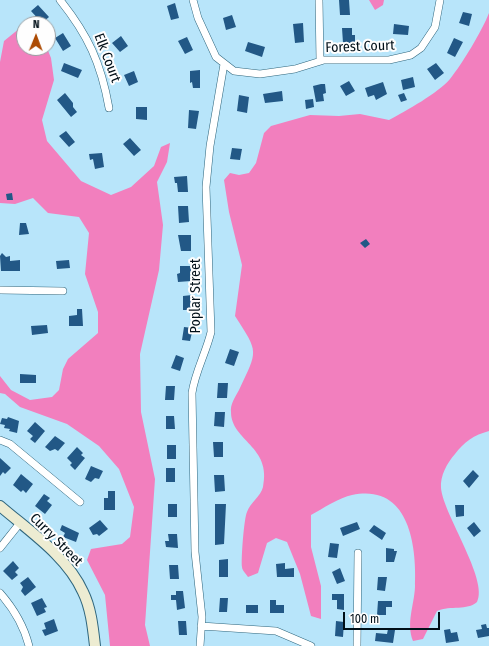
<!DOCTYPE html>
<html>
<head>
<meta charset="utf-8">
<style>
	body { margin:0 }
	#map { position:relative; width:489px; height:646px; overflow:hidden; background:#b8e5fa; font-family:"Fira Sans Condensed",sans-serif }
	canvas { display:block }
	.north { position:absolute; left:16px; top:16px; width:40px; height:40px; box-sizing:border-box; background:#fefefe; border:1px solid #989ea2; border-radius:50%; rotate:1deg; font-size:11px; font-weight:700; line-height:16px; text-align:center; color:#000f18 }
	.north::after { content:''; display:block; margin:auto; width:14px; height:18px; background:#ac4b03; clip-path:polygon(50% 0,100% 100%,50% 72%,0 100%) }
	.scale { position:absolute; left:343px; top:612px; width:97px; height:18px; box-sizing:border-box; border:2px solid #000f18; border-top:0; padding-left:5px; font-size:12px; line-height:14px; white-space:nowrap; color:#000f18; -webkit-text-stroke:3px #fefefe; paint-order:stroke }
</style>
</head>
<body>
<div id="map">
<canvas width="489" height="646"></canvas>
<div class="north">N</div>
<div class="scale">100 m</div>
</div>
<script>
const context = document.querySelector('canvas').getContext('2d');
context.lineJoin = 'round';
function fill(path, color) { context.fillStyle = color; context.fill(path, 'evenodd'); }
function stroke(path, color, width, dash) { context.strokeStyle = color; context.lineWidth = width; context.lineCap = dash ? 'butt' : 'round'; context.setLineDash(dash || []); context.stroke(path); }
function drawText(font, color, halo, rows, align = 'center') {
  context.font = font + ' "Fira Sans Condensed",sans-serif'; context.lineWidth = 4; context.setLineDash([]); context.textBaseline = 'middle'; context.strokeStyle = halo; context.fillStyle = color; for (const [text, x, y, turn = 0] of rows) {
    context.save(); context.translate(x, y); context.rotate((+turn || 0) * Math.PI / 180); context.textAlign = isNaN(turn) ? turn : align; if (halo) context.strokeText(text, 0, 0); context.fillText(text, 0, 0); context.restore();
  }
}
fill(new Path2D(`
	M 369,0 L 384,0 L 383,5 L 375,10 Z
	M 489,13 L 489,431 C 474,435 464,442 455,454 C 447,463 440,476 441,488 C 443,514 489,580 477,602 C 467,611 451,605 437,611 L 423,639 L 413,641 C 406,623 414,606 415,587 C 417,545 409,483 352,495 C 340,497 322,509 311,515 L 311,547 L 321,586 L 321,619 L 311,616 L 300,574 L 287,542 L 276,538 L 267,543 L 258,573 L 248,577 C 246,574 242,570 242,567 C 241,559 244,518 247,512 C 250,503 261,496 263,487 C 272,446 231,441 231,412 C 230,405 235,397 239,390 C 258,350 259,353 235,316 L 242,265 L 229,212 L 224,180 L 230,173 L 239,175 L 249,173 L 256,163 L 264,133 L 271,126 L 310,115 L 339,116 L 360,114 L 389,120 C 406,111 438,93 450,79 C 462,64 482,31 489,13 Z
	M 20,28 L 24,29 L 24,48 L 47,48 L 51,58 L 54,80 L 42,120 L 47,141 L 81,181 L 111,195 L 131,187 L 154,166 L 161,147 L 170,143 L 167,162 L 157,182 L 163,225 L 159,270 L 140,354 L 141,412 L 155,479 L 145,625 L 150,646 L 110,646 L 105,595 L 87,560 L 91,549 L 122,544 L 130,537 L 134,507 L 119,469 L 99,446 L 67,424 L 20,407 L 5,394 L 0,393 L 0,376 L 11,390 L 30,400 L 52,397 L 59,390 L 63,369 L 68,359 L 98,333 L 98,312 L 85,274 L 89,233 L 79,217 L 48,213 L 33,198 L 15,204 L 0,203 L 0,62 L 4,41 Z`), '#f27fbe');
fill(new Path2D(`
	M 339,0 L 349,0 L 350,15 L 340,15 Z
	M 175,3 L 179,18 L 171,20 L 167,6 Z
	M 38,5 L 49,17 L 42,23 L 31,11 Z
	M 463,12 L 472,14 L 469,26 L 459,23 Z
	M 232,15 L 236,27 L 226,30 L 223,18 Z
	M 303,23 L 304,42 L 295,43 L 293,24 Z
	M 394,24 L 409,26 L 408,35 L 393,34 Z
	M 342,28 L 352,28 L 352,35 L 355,35 L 355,43 L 343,43 Z
	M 63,33 L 71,46 L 63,51 L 55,38 Z
	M 121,36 L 128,46 L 120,52 L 112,43 Z
	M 187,37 L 193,50 L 185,54 L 178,41 Z
	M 454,38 L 463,42 L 455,57 L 447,53 Z
	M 248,42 L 265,47 L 262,57 L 245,51 Z
	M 64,63 L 82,70 L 78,78 L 61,71 Z
	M 436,63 L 444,73 L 435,80 L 427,69 Z
	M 200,70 L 200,88 L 193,88 L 192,82 L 190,83 L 190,71 Z
	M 134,71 L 138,82 L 129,86 L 124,75 Z
	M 413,77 L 415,87 L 403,90 L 401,80 Z
	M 349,81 L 355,91 L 346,96 L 340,86 Z
	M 383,82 L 387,94 L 376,100 L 374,95 L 368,97 L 365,88 Z
	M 321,84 L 325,84 L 326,93 L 323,94 L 324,101 L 316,102 L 313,86 Z
	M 282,91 L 283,101 L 265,103 L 263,94 Z
	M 65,93 L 73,103 L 73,107 L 77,112 L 71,117 L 57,100 Z
	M 404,93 L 407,100 L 401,102 L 398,95 Z
	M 239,95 L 249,97 L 247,113 L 237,111 Z
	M 313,99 L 314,107 L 306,109 L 305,100 Z
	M 136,107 L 147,107 L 147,120 L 136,119 Z
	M 189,110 L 199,111 L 196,129 L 188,128 Z
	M 66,131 L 75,142 L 69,147 L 59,136 Z
	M 130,138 L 141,150 L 134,156 L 123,144 Z
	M 232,148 L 242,149 L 240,160 L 230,159 Z
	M 102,153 L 104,167 L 95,169 L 93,159 L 90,160 L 89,154 Z
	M 187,176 L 188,192 L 178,192 L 177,183 L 175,183 L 174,177 Z
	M 12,193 L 13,200 L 7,200 L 6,194 Z
	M 178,206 L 188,206 L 189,222 L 179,223 Z
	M 20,223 L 26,223 L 29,234 L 19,235 Z
	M 178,235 L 191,235 L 191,251 L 181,251 Z
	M 366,239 L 370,244 L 365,248 L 360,243 Z
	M 2,253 L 6,257 L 10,256 L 10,261 L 20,260 L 20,271 L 1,271 L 0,256 Z
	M 69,260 L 70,268 L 57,269 L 56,261 Z
	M 180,266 L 191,266 L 191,281 L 178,282 L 177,274 L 180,273 Z
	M 192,295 L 192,310 L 183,310 L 183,296 Z
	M 77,309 L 82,309 L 83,326 L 69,326 L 69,316 L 77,315 Z
	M 47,325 L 48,333 L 32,335 L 31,326 Z
	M 184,327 L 193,328 L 190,341 L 182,340 Z
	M 230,349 L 239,352 L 234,366 L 225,363 Z
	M 176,355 L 184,358 L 180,371 L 171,368 Z
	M 20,374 L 36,375 L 36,383 L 20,383 Z
	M 218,383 L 228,383 L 227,398 L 217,398 Z
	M 166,386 L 175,386 L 174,400 L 165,400 Z
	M 215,412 L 225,412 L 224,427 L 214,426 Z
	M 166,416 L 174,416 L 175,429 L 166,429 Z
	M 8,417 L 19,421 L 17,433 L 9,431 L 10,429 L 4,428 L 5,425 L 0,424 L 2,418 L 7,419 Z
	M 35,422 L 45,431 L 35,443 L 30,439 L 33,436 L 27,431 Z
	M 55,436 L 65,443 L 58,451 L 55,449 L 50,451 L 45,447 Z
	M 213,442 L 223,442 L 223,457 L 214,457 Z
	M 167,445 L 176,445 L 176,459 L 167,459 Z
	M 77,447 L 83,453 L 81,455 L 85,458 L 75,470 L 70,465 L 72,463 L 67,458 Z
	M 0,458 L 11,468 L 5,474 L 3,472 L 0,476 Z
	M 91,466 L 103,471 L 99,479 L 95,478 L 91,482 L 85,479 Z
	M 166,468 L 175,468 L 175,482 L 166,482 Z
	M 473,470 L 479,476 L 469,488 L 463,481 Z
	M 21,474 L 33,484 L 26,493 L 23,490 L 21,492 L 13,485 Z
	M 214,475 L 224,475 L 225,491 L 215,492 Z
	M 108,491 L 115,491 L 115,510 L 104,510 L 104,498 L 108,498 Z
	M 44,494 L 50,498 L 47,501 L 52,505 L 45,514 L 35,506 Z
	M 168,504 L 177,504 L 177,517 L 168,517 Z
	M 215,504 L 226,504 L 224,544 L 215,545 Z
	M 455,505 L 464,505 L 464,516 L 456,517 Z
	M 100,520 L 108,529 L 99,536 L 97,534 L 93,535 L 89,528 Z
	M 357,522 L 360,529 L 343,536 L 340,528 Z
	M 474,522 L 481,531 L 474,537 L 467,528 Z
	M 62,525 L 79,533 L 76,542 L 63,537 L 65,533 L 60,530 Z
	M 374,525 L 386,533 L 382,540 L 369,531 Z
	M 168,534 L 177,534 L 178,548 L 166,547 L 165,541 L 169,541 Z
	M 330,543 L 339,544 L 337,558 L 328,557 Z
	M 386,548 L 394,549 L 394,551 L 397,551 L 394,562 L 386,562 Z
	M 228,559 L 228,577 L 219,577 L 219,560 Z
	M 13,561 L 19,568 L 15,572 L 18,575 L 12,580 L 3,571 Z
	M 285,563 L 285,569 L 294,568 L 294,577 L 277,577 L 276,564 Z
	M 169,565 L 178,565 L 179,579 L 170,579 Z
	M 340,568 L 345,581 L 337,584 L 332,572 Z
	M 28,577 L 36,587 L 25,596 L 21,591 L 23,587 L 20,583 Z
	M 378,577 L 387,577 L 385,591 L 377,590 Z
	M 176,591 L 183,591 L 185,608 L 177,610 L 176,600 L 171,600 L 171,595 L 176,595 Z
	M 332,594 L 344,594 L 344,610 L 337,609 L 337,600 L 332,600 Z
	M 42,598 L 47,607 L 44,608 L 46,612 L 37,616 L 31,603 Z
	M 220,598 L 228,598 L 227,612 L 219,612 Z
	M 270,600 L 276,600 L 276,605 L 284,605 L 284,613 L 270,613 Z
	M 378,601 L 392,601 L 392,607 L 386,607 L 386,615 L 377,615 Z
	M 246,605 L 258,605 L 258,613 L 246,613 Z
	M 54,619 L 58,631 L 45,636 L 42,630 L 46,629 L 44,623 Z
	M 178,621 L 186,621 L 187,635 L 179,635 Z
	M 336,621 L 344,622 L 343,637 L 335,636 Z
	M 486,624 L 487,628 L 489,628 L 489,636 L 478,638 L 476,630 L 482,629 L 481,625 Z
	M 388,629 L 395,630 L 393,643 L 375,641 L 376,633 L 387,634 Z
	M 450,629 L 451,633 L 457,632 L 459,641 L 446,643 L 444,630 Z`), '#225886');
const street = new Path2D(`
	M 60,0 C 88,35 101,63 109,108
	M 193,0 L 198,18 L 216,57 L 234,71 L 260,74 L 295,69 L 324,60 L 389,60 L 411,55 L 421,48 L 435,27 L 440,0
	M 319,0 L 320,61
	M 0,290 L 63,291
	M 0,440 L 10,444 L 80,502
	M 0,548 L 20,523
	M 0,593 C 14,609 24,626 29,646
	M 201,626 L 276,631 L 311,646
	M 200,646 L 202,617 L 195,552 L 192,393 C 195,372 206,353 211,332 L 206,187 L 210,146 L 224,64
	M 357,646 L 358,553`);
const secondary = new Path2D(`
	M 0,506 C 29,531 67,556 83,592 C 91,608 93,628 95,646`);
stroke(street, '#2f667d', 8);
stroke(secondary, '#2f667d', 12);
stroke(street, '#fff', 7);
stroke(secondary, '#edecd2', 10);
drawText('14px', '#000f18', '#fefefe', [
	["Forest Court",360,47,-2],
	["Elk Court",107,58,69],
	["Poplar Street",196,296,-90],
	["Curry Street",56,540,45]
]);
</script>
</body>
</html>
